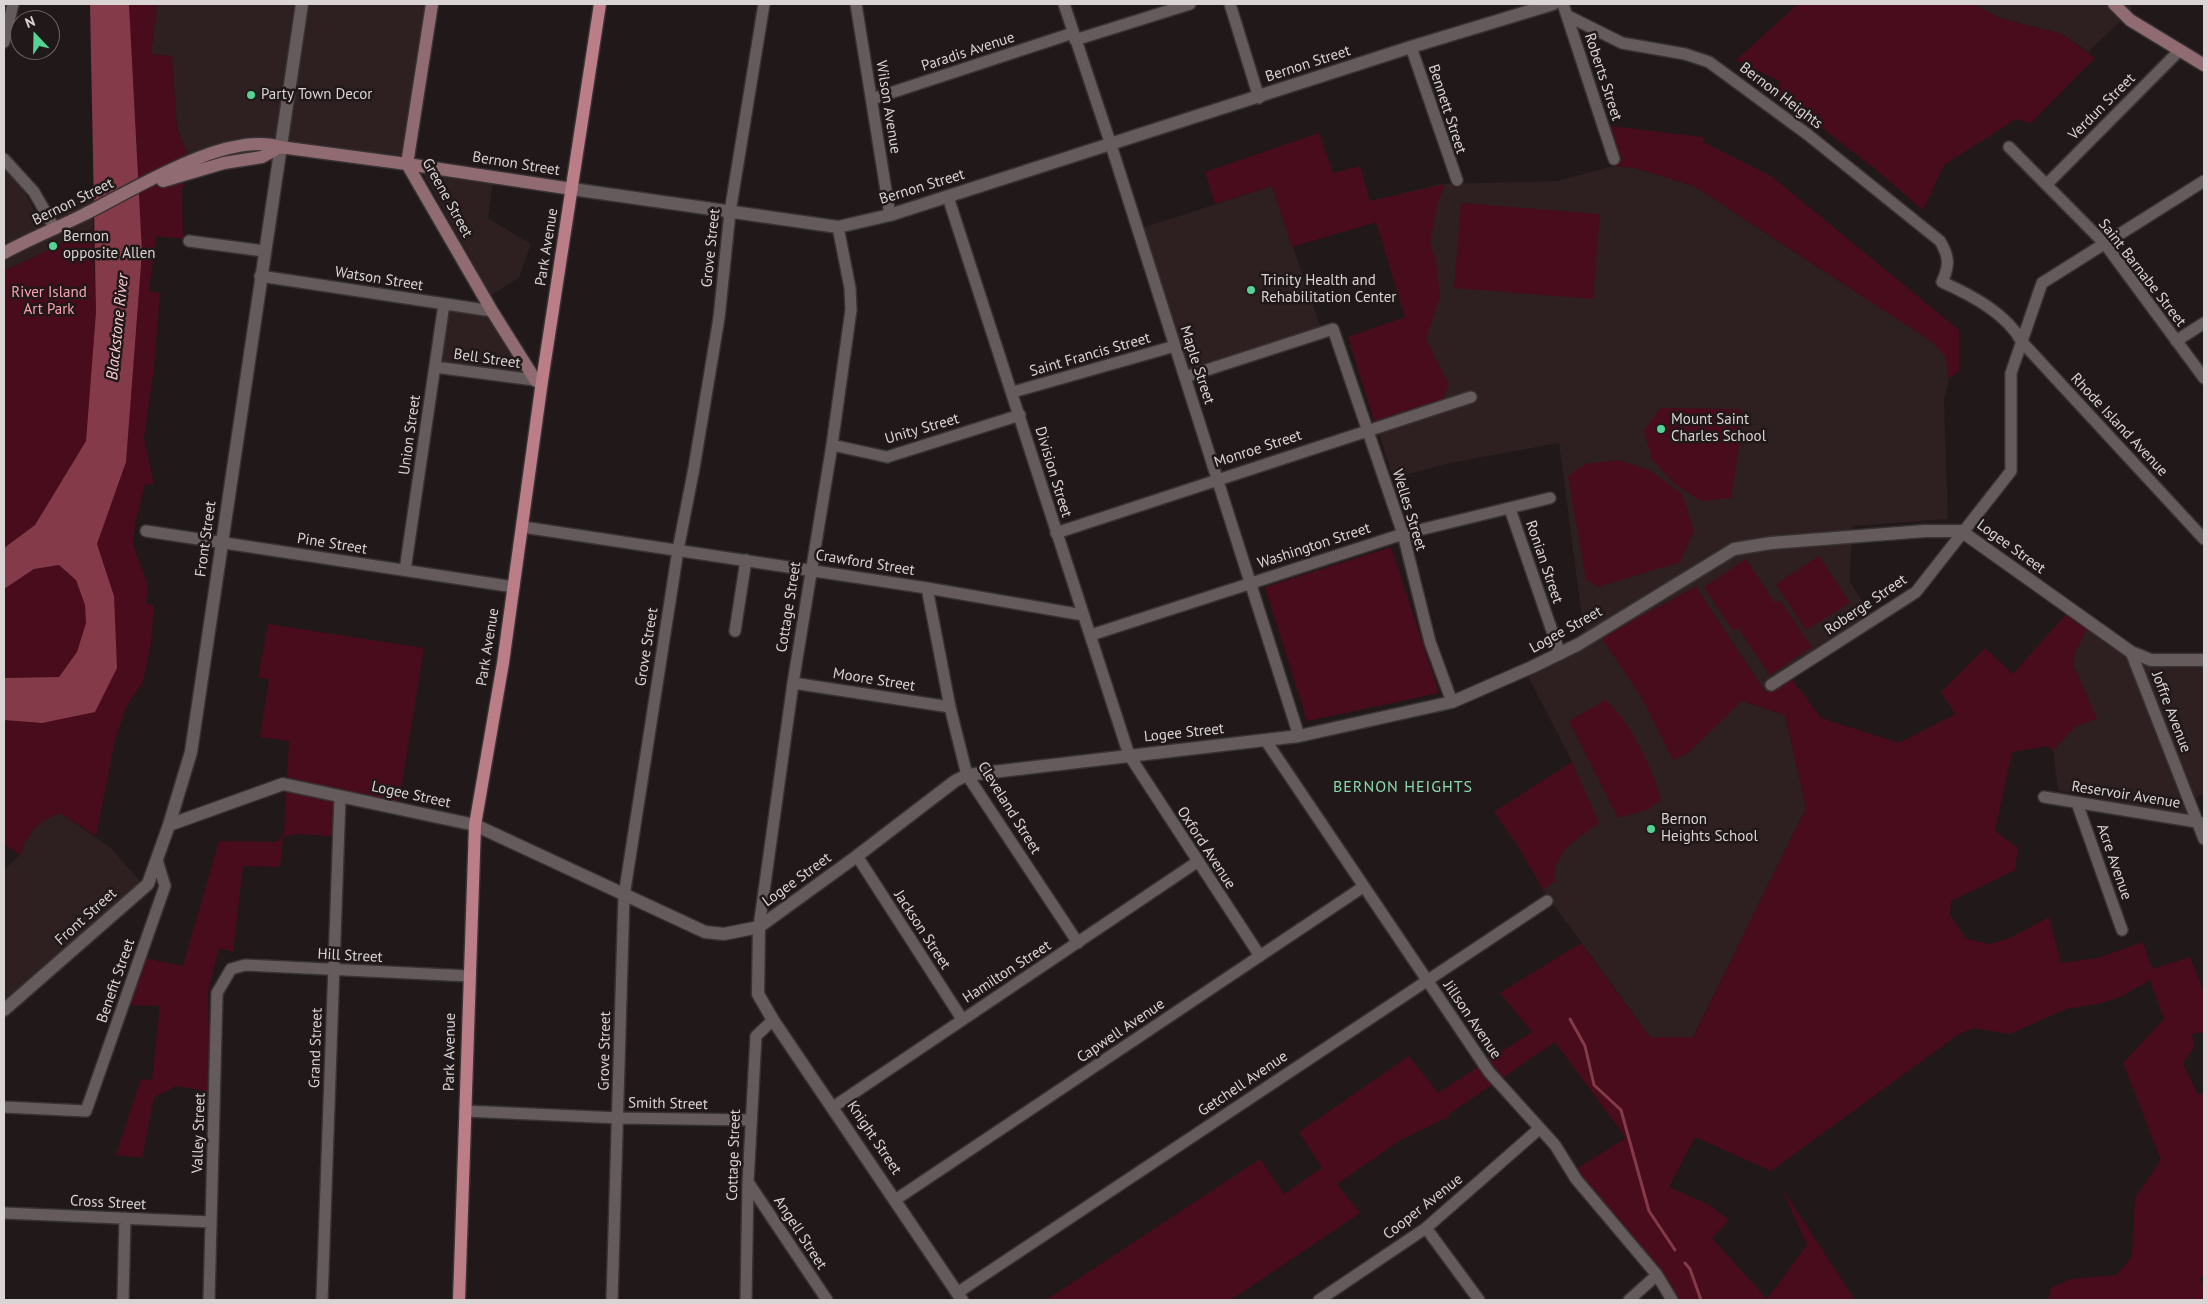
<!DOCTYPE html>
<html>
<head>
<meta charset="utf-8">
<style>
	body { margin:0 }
	#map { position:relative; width:2208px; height:1304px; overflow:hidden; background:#201819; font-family:"PT Sans",sans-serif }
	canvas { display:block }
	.frame { position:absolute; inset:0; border:5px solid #dad4d4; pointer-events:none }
	.north { position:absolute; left:10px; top:10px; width:50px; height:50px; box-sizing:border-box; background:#201819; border:1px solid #6a6364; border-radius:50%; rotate:339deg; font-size:14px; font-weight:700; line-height:20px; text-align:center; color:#dad4d4 }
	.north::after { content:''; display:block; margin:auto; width:18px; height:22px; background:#54d395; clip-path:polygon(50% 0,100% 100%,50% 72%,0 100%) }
</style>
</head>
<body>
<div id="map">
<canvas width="2208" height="1304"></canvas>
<div class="frame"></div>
<div class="north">N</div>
</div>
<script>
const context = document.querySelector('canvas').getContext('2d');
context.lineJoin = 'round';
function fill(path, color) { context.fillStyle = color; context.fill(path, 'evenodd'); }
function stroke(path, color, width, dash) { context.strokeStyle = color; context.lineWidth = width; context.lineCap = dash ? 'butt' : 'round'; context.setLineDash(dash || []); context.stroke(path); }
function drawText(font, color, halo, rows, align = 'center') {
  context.font = font + ' "PT Sans",sans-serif'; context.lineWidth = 5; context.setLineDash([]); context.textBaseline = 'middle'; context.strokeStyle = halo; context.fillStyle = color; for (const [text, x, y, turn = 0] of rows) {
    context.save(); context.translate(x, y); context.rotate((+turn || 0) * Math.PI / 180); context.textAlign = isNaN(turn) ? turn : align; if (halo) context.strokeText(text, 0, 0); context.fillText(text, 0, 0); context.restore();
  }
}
fill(new Path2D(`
	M 157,4 L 433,4 L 406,167 L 273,149 L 221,156 L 188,166 L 185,148 L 177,129 L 172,56 L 151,54 Z
	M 1974,4 L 2133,4 L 2127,15 L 2088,52 L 2062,34 L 1999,18 Z
	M 4,162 L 18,180 L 40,221 L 92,192 L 93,229 L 4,271 Z
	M 1613,166 L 1635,168 L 1694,186 L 1932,342 L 1946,356 L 1949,379 L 1944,401 L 1948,519 L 1852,526 L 1850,582 L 1875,621 L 1766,693 L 1696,587 L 1682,595 L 1742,701 L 1785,715 L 1806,808 L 1693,1037 L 1650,1037 L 1543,890 L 1518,846 L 1494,812 L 1572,762 L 1527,674 L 1591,642 L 1583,625 L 1559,443 L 1450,463 L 1393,478 L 1348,337 L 1405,317 L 1370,201 L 1440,184 L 1557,181 Z
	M 421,170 L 493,181 L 488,218 L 531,244 L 519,278 L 491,295 Z
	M 1272,186 L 1322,331 L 1187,374 L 1139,229 Z
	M 443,303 L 494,307 L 538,378 L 432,368 Z
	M 2087,629 L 2142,663 L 2204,662 L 2204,794 L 2194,798 L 2202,819 L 2058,790 L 2053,751 L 2076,725 L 2096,719 L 2073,664 L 2075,652 Z
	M 60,813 L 110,847 L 146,888 L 4,1016 L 4,870 L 20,855 L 27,835 L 45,819 Z`), '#2e1f21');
fill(new Path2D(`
	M 129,4 L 157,4 L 151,54 L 172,56 L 177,129 L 185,148 L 188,166 L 182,190 L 183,239 L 156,236 L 149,291 L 160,293 L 154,367 L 144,438 L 154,485 L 145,484 L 135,525 L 133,545 L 148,586 L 146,604 L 154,605 L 151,644 L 143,682 L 126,707 L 115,740 L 96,836 L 60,813 C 36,823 29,831 20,855 L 4,844 L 4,720 L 42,723 L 114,596 L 97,544 L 126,462 L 142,252 Z
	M 1798,4 L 1974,4 L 1999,18 L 2062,34 L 2095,58 L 2031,123 L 2016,119 L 1944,165 L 1923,210 L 1874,168 L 1775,92 L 1781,82 L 1736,60 Z
	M 1601,125 L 1703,137 L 1703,142 L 1771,176 L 1959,330 L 1959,371 L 1949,379 L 1945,356 L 1932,342 L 1694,186 L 1635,168 L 1613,166 Z
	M 1319,133 L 1333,173 L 1360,166 L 1370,201 L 1445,184 L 1438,203 L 1430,242 L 1436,261 L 1440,296 L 1426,339 L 1449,385 L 1443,399 L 1374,421 L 1348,337 L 1405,317 L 1376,222 L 1292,247 L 1272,186 L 1215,204 L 1205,172 Z
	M 1461,203 L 1600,214 L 1593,299 L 1454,288 Z
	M 93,229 L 96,312 L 86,441 L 35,525 L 4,548 L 4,271 Z
	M 1660,408 L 1731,409 L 1739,409 L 1744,415 L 1731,498 L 1701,501 L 1675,484 L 1652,460 L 1644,431 Z
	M 1619,460 L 1651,471 L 1682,494 L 1694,531 L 1680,562 L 1598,587 L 1586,580 L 1568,476 L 1585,464 Z
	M 1391,547 L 1439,693 L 1307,721 L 1265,587 Z
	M 1819,556 L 1850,603 L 1806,630 L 1776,584 Z
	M 1746,559 L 1775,603 L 1780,600 L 1812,647 L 1770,675 L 1738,628 L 1733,631 L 1704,587 Z
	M 59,565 L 76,579 L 85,605 L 86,623 L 77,652 L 59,677 L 4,678 L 4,589 L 34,569 Z
	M 1696,587 L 1766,693 L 1791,678 L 1821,718 L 1899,743 L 1955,714 L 1941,692 L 1985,648 L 2013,674 L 2067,613 L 2087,629 L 2075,652 L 2073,664 L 2097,719 L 2076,726 L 2053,751 L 2048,746 L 2012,752 L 1995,831 L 2018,848 L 2015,870 L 1951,901 L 1950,915 L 1966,939 L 1990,944 L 2010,938 L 2049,917 L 2061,963 L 2098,958 L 2143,942 L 2152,969 L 2190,957 L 2204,992 L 2204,1032 L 2192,1034 L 2194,1047 L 2183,1063 L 2198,1095 L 2204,1093 L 2204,1276 L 2200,1279 L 2204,1285 L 2204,1300 L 2048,1300 L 2051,1288 L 2071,1279 L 2117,1275 L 2132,1256 L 2135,1198 L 2161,1160 L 2123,1063 L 2164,1019 L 2150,980 L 2122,996 L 2102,1003 L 2066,1009 L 2010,1034 L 1974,1028 L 1959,1034 L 1771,1171 L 1695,1137 L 1669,1187 L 1709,1205 L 1729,1220 L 1712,1238 L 1767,1299 L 1807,1245 L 1781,1187 L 1855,1300 L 1676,1300 L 1573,1171 L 1626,1138 L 1555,1042 L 1449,1114 L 1450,1116 L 1399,1141 L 1337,1184 L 1360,1213 L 1231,1300 L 1046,1300 L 1260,1159 L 1284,1194 L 1322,1168 L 1299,1132 L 1409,1056 L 1438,1093 L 1532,1032 L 1500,993 L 1581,943 L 1650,1037 L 1693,1037 L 1806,808 L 1785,715 L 1742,701 L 1688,753 L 1673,760 L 1642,698 L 1601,637 Z
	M 268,624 L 424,648 L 399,802 L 344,792 L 342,837 L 296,834 L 283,837 L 280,867 L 243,866 L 233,952 L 219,948 L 208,993 L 210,1092 L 176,1086 L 154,1097 L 142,1158 L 116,1155 L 141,1079 L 152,1080 L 160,1006 L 127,1005 L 144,958 L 183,966 L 219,841 L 277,842 L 284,834 L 289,741 L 260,737 L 269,679 L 258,678 Z
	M 1605,700 C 1630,719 1653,770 1661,800 L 1649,809 L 1618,818 L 1569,721 Z
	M 1572,762 L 1599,823 C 1580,837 1550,854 1555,881 L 1543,890 L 1518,846 L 1494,812 Z`), '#490c1d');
fill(new Path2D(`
	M 90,4 L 129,4 L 142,252 L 126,462 L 97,544 L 114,596 L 117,668 L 95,712 L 42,723 L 4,720 L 4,678 L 59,677 L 77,652 L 86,623 L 85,605 L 76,580 L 59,565 L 34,569 L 4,589 L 4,548 L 35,525 L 86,441 L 96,312 Z`), '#843a49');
stroke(new Path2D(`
	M 1570,1019 L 1585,1046 L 1594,1085 L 1621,1110 L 1649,1211 L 1675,1250
	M 1685,1263 L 1690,1269 L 1701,1300`), '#843a49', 3);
const minor = new Path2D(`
	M 856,4 L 890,215
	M 1064,4 L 1111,145 L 1299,736
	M 1230,4 L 1259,98
	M 1563,4 L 1614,159
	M 1568,16 L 1622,43 L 1685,54 L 1709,62 L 1807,134 L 1940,241 C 1949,256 1950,265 1942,282 C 1971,295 2006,313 2022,342 L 2204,539
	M 1075,40 L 1190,4
	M 4,42 L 13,4
	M 1411,47 L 1457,180
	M 872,99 L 1073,33
	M 2009,147 L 2105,244 L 2204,378
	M 4,159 L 34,192 L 55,229
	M 2047,184 L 2179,51
	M 948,197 L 1129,755 L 1260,956
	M 189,241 L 264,251
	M 260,276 L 492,311
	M 2176,341 L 2204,323
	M 435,367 L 542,381
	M 1185,377 L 1333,329 L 1403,534 L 1430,642 L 1452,702
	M 1013,392 L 1175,346
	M 832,445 L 887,457 L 1020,415
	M 1510,509 L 1560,654
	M 523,527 L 927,588 L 1083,615
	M 146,531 L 514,587
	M 1056,533 L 1471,397
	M 405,570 L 444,304
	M 927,588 L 950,707 L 967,775 L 1078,943
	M 735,631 L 746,560
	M 1091,635 L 1403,534 L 1550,498
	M 2131,652 L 2204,839
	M 793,683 L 950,707
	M 1771,685 L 1916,592 L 2011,471 L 2011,373 L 2042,283 L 2204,181
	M 1266,741 L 1489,1072 L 1555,1145 L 1576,1179 L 1657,1275 L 1672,1300
	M 2044,797 L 2203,823
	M 2077,803 L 2122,930
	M 857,856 L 962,1019
	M 759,927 L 793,683 L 832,445 L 851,310 L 850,288 L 838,227
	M 4,1107 L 86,1111 L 165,886 L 157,860
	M 833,1107 L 1197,862
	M 465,1111 L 619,1118 L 751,1120
	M 748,1182 L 827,1300
	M 895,1200 L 1363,887
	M 4,1213 L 211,1222
	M 1426,1228 L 1479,1300
	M 957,1293 L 1547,901
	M 123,1300 L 125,1218
	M 209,1300 L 217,993 L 231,969 L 245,965 L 469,976
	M 322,1300 L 340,797
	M 612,1300 L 624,896 L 678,550 L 694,468 L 719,318 L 730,212 L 764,4
	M 746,1300 L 748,1182 L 756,1036 L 773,1020
	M 1319,1300 L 1426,1228 L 1539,1129
	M 1629,1300 L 1657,1275`);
const tertiary = new Path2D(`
	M 572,189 L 838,227 L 890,215 L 1411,47 L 1553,4
	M 169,825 L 283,784 L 475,825 L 705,932 L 724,934 L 759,927 L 857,856 L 955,781 L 967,775 L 1299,736 L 1452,702 L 1532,667 L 1579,644 L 1734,549 L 1771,543 L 1925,531 L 1961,531 L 2131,652 L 2151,660 L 2204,660
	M 759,927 L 758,994 L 773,1020 L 962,1300
	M 4,1010 L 148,884 L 169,825 L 191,752 L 302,4`);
const secondary = new Path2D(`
	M 432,4 L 407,164 L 492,311 L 536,381
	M 2114,4 L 2130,20 L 2204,65
	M 163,181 L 224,163 L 262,157 L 280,147
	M 4,253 C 29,239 57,228 83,215 C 132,191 226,130 280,147 L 407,164 L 572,189`);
const primary = new Path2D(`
	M 459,1300 L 475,825 L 503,663 L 542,381 L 600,4`);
stroke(minor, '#383233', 14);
stroke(tertiary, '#383233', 15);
stroke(secondary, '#383233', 15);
stroke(primary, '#383233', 15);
stroke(minor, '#655b5c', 11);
stroke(tertiary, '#655b5c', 12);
stroke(secondary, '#906c72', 12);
stroke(primary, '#bb7d87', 12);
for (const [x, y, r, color] of [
	[251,95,5,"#54d395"],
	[53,246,5,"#54d395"],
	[1251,290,5,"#54d395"],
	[1661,429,5,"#54d395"],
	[1651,829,5,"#54d395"]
]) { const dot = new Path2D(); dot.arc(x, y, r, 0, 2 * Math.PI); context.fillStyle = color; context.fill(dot); stroke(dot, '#201819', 2); }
drawText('15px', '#dad4d4', '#201819', [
	["Paradis Avenue",968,52,-18],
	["Bernon Street",1308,64,-18],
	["Roberts Street",1603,77,72],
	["Bernon Heights",1781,96,37],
	["Wilson Avenue",888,107,81],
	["Verdun Street",2102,107,-45],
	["Bennett Street",1447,109,72],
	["Bernon Street",516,164,9],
	["Bernon Street",922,187,-17],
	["Greene Street",447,198,61],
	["Bernon Street",73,202,-26],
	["Park Avenue",547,247,-81],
	["Grove Street",711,248,-84],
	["Saint Barnabe Street",2142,273,52],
	["Watson Street",379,279,9],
	["Saint Francis Street",1090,355,-16],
	["Bell Street",487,359,8],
	["Maple Street",1197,365,72],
	["Rhode Island Avenue",2119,425,47],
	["Unity Street",922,429,-16],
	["Union Street",410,435,-82],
	["Monroe Street",1258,449,-18],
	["Division Street",1053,472,73],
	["Welles Street",1409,510,73],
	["Front Street",206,539,-82],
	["Pine Street",332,544,9],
	["Washington Street",1314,546,-18],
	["Logee Street",2011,547,36],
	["Ronian Street",1544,562,71],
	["Crawford Street",865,563,9],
	["Roberge Street",1866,605,-34],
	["Cottage Street",789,607,-81],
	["Logee Street",1566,630,-29],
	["Park Avenue",488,647,-81],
	["Grove Street",647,647,-81],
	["Moore Street",874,680,9],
	["Joffre Avenue",2171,712,69],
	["Logee Street",1184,733,-6],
	["Logee Street",411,795,12],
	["Reservoir Avenue",2126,795,9],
	["Cleveland Street",1009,808,58],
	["Oxford Avenue",1206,848,57],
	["Acre Avenue",2114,862,71],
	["Logee Street",797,880,-36],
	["Front Street",86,917,-42],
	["Jackson Street",922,930,57],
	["Hill Street",350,956,3],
	["Hamilton Street",1007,972,-33],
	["Benefit Street",116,981,-71],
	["Jillson Avenue",1472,1020,56],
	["Capwell Avenue",1121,1031,-34],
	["Grand Street",316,1048,-88],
	["Grove Street",605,1051,-89],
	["Park Avenue",450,1052,-89],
	["Getchell Avenue",1243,1084,-34],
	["Smith Street",668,1104,1],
	["Valley Street",199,1133,-88],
	["Knight Street",874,1138,56],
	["Cottage Street",734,1155,-88],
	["Cross Street",108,1203,3],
	["Cooper Avenue",1423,1207,-38],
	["Angell Street",800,1233,57]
]);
drawText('15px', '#dad4d4', '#201819', [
	["Party Town Decor",261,95],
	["Bernon",63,237],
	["opposite Allen",63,254],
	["Trinity Health and",1261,281],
	["Rehabilitation Center",1261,298],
	["Mount Saint",1671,420],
	["Charles School",1671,437],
	["Bernon",1661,820],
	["Heights School",1661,837]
], 'left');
drawText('15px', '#fca3b1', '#201819', [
	["River Island",49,293],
	["Art Park",49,310]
]);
drawText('italic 16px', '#fdced5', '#201819', [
	["Blackstone River",118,327,-84]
]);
context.letterSpacing = '1px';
drawText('16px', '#8bdaaf', '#201819', [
	["BERNON HEIGHTS",1403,787]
]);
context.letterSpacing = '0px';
</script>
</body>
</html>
